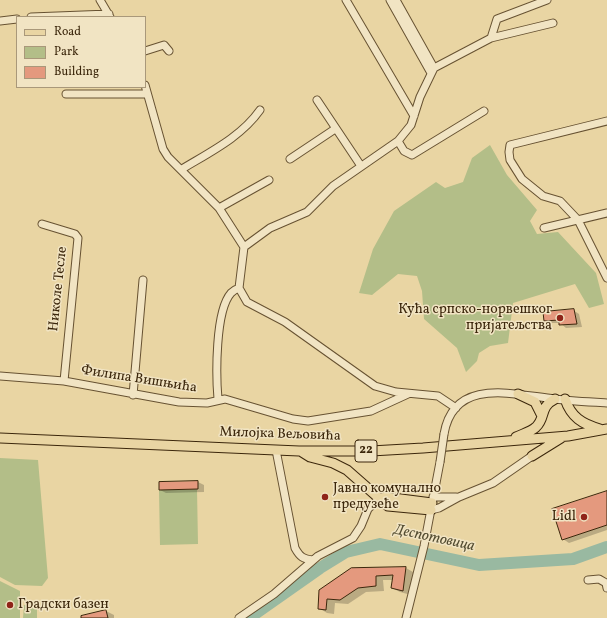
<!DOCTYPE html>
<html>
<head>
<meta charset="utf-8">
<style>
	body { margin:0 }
	#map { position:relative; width:607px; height:618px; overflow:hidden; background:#e9d5a3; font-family:Vollkorn,serif }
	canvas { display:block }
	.legend { position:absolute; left:16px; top:16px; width:130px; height:72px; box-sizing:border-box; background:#f1e4c3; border:1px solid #a9987a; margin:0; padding:5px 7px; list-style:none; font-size:12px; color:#3c270c }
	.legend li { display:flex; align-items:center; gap:8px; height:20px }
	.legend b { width:20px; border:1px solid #a9987a }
</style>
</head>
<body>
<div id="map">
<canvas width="607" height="618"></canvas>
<ul class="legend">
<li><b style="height:5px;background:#e9d5a3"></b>Road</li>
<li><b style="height:11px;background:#b3be88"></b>Park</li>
<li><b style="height:11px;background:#e4997e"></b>Building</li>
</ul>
</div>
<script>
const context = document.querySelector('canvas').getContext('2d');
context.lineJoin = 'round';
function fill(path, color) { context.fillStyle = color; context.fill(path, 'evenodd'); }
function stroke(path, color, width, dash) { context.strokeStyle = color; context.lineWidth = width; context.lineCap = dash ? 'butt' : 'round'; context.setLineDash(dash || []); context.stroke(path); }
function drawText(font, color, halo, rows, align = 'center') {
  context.font = font + ' Vollkorn,serif'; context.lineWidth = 3; context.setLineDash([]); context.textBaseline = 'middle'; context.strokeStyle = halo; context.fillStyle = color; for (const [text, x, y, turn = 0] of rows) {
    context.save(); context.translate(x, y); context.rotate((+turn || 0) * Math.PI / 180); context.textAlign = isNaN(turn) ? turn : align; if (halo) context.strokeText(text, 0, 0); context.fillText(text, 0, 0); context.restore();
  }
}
fill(new Path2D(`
	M 490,145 L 507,175 L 537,210 L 530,221 L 537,234 L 558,232 L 596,273 L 604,304 L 589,308 L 575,284 L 513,303 L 508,343 L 490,346 L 479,353 L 477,361 L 466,372 L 457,348 L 424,319 L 422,291 L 417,276 L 398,274 L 372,295 L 359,293 L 373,249 L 394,211 L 436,182 L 445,188 L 463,182 L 472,158 Z
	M 0,458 L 38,460 L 48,578 L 42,586 L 15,585 L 0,577 Z
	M 197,489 L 198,544 L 160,545 L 159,490 Z
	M 0,581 L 20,591 L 20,618 L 0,618 Z
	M 24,605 L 37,606 L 37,618 L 23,618 Z`), '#b3be88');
fill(new Path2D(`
	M 573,310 L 579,314 L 582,327 L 566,328 L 560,323 L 550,323 L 545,320 Z
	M 198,482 L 204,485 L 204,492 L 166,493 L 160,490 Z
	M 607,492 L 607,530 L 569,543 L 563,539 Z
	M 406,568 L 413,572 L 411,595 L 400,592 L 392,588 L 393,580 L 383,580 L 384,591 L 366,592 L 348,604 L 335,603 L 334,614 L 327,613 L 319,608 L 320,590 Z
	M 106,611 L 114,615 L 114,618 L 84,618 Z`), '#0003');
stroke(new Path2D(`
	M 249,618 L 320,568 L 346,552 L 380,544 L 479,565 L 573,559 L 607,547`), '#99b9a1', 12);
const building = new Path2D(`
	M 574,309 L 577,324 L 559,325 L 559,320 L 544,321 L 543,312 Z
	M 198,481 L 198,489 L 159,490 L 159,482 Z
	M 607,491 L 607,525 L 562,540 L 552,509 Z
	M 406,567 L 403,591 L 391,588 L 393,575 L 376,576 L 376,586 L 358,588 L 340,600 L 327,599 L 326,610 L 318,609 L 319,590 L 351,568 Z
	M 106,610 L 108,618 L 81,618 L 81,616 Z`);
fill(building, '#e4997e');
stroke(building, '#3c270c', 1);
const minor = new Path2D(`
	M 100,0 L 110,17
	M 346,0 L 414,116
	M 390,0 L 431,73
	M 396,0 L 434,68
	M 31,17 L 109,14
	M 0,21 L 17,19
	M 491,38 L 497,19 L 547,0
	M 145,51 L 164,45 L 169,51
	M 145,85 L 163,149 L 168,157 L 219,208 L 244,247 L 239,288 L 247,302 L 285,322 L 375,386 L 396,392 L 438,396 L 456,408
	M 66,94 L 147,94
	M 317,100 L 361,166
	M 607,121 L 510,145 L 509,152 L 510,160 L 522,179 L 543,196 L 560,201 L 578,220 L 607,278
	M 398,141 L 404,151 L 412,155 L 484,111
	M 290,159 L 335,129
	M 182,169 C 210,152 241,137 260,110
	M 219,208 L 269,180
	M 42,224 L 75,234 L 78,238 L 64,381
	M 544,228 L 607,213
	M 244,247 L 270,228 L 307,212 L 333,186 L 398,141 L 411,125 L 420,97 L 434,68 L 491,38 L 553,23
	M 0,376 L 64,381 L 179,402 L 207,403 L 225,399 L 293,419 L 308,421 L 371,411 L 408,394
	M 133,395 L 143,280
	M 218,399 C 216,376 215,311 231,293 C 233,291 236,289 239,288
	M 444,434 C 454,376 515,395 555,399 C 572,401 590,402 607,403
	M 276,450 L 295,548 C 300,557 303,559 313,560
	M 433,497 L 456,497
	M 431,510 L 439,508 L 459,497 L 493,483 L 532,456
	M 588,580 L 599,579 L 606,583 L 607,588
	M 239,618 L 274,594 L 318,556 L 353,538 L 361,526 L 368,509 L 379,499
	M 406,618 L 424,546 L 440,462`);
const major = new Path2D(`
	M 518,394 L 535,402 L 541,414
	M 565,399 C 571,417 582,424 600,429
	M 516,437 C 522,434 531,432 536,427 C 546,418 539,407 555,399
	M 0,438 L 299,451 L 371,451 L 423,448 L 568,436 L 607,429
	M 302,452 L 310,457 L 333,463 L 347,470 L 388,506 L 431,510
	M 532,456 L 561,438
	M 379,499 L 385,497 L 432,503`);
stroke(minor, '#675232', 9);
stroke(major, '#3c270c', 11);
stroke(minor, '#f1e4c3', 7);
stroke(major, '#e9d5a3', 9);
const minorBridge = new Path2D(`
	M 440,462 L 444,434`);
stroke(minorBridge, '#675232', 9, []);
stroke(minorBridge, '#f1e4c3', 7);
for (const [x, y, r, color] of [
	[560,318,4,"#8f2418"],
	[325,497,4,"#8f2418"],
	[584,517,4,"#8f2418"],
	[10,605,4,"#8f2418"]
]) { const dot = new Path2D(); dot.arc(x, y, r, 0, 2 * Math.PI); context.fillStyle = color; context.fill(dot); stroke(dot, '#f1e4c3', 1.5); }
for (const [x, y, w] of [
	[366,451,22]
]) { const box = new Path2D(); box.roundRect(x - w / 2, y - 11, w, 22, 3); context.fillStyle = '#f1e4c3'; context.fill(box); stroke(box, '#3c270c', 1); }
drawText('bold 13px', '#3c270c', null, [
	["22",366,451]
]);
drawText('14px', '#3c270c', '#f1e4c3', [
	["Николе Тесле",59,289,-84],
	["Филипа Вишњића",139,380,9],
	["Милојка Вељовића",280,435,2]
]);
drawText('14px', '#3c270c', '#f1e4c3', [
	["Кућа српско-норвешког",552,310],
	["пријатељства",552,326],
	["Јавно комунално",333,489,"left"],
	["предузеће",333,505,"left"],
	["Lidl",576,517],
	["Градски базен",18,605,"left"]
], 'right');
drawText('italic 15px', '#534c31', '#f1e4c3', [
	["Деспотовица",434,539,12]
]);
</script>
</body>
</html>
